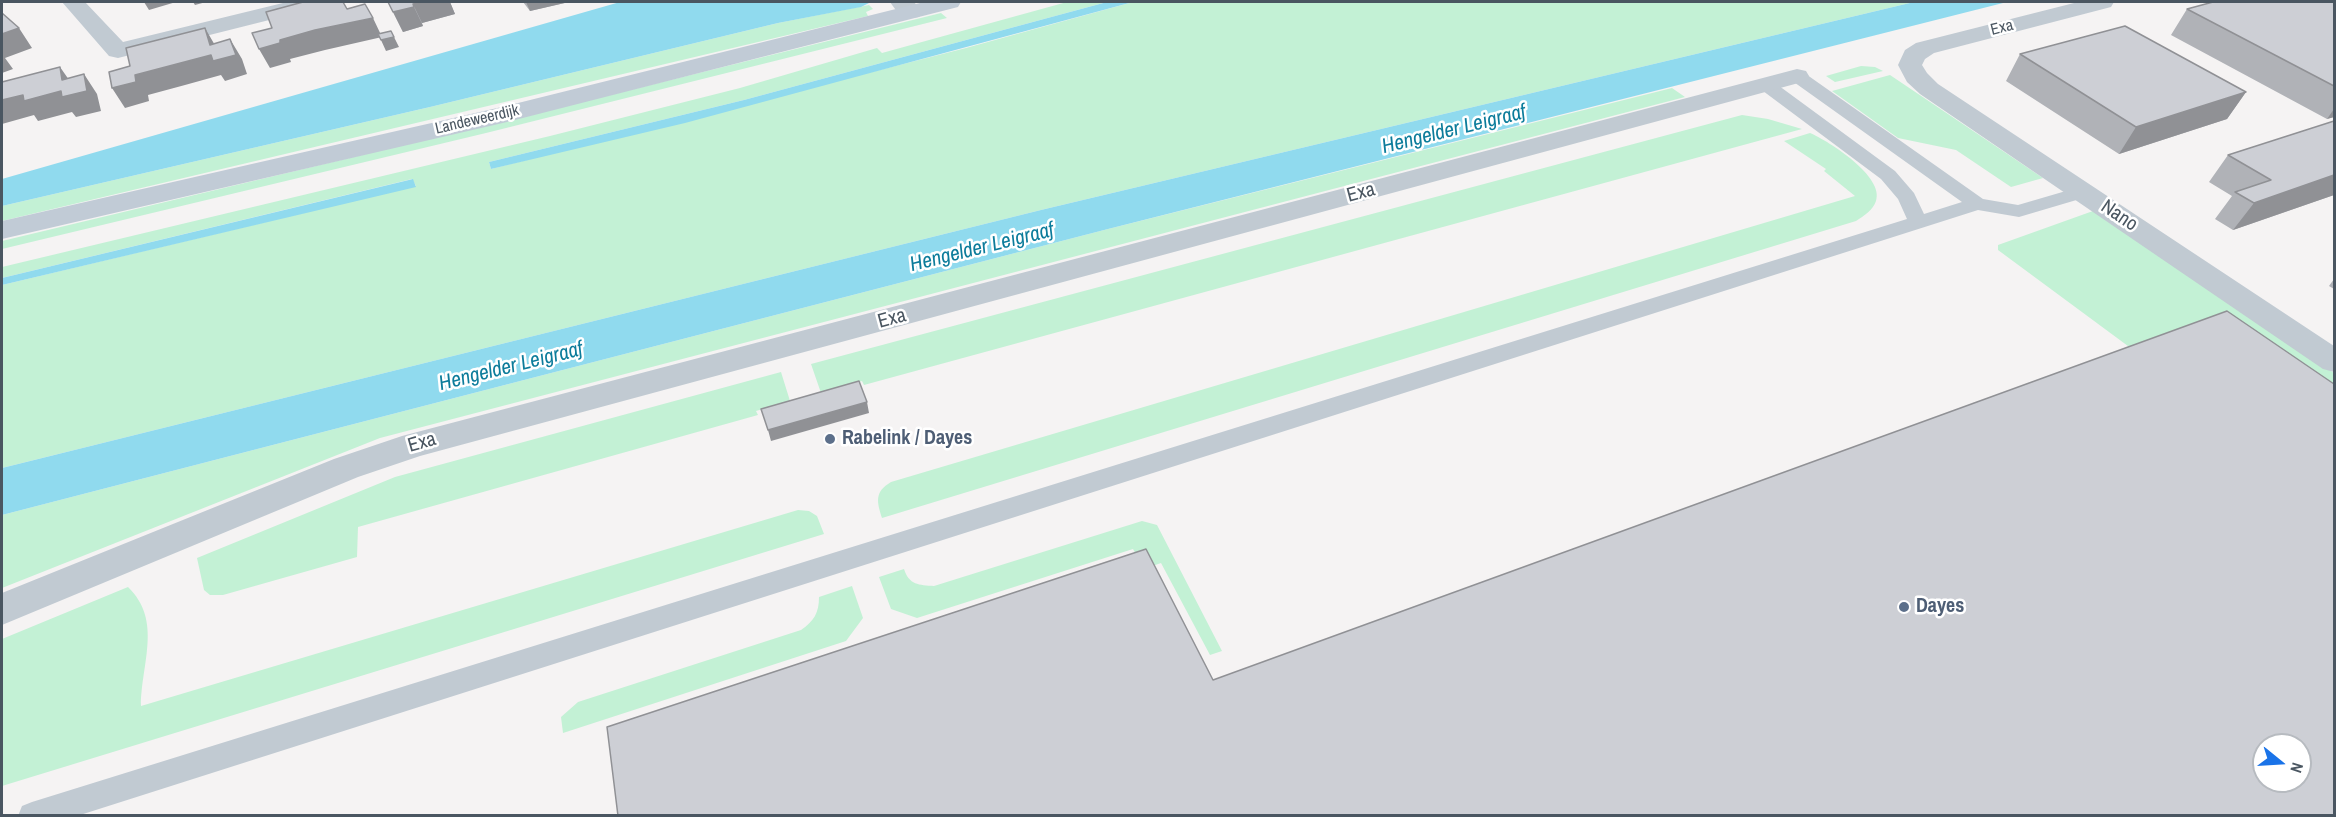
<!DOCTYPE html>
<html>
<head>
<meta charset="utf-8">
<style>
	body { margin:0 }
	#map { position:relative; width:2336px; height:817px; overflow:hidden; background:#f5f3f3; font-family:"Archivo Narrow",sans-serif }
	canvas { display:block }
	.frame { position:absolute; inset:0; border:3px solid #4a5661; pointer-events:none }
	.north { position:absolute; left:2252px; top:733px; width:60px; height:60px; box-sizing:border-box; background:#fff; border:2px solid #b7bbc0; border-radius:50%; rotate:108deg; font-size:16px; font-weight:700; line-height:24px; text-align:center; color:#4a5661 }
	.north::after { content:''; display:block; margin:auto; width:21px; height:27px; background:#1a73e8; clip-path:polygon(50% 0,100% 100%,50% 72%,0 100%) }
</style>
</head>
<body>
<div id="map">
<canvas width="2336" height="817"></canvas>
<div class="frame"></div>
<div class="north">N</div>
</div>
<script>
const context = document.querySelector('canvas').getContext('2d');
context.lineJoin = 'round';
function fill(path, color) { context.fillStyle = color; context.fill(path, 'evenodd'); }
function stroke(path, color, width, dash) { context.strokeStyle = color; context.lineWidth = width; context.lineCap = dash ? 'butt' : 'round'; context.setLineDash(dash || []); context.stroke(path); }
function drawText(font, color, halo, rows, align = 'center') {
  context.font = font + ' "Archivo Narrow",sans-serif'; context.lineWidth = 5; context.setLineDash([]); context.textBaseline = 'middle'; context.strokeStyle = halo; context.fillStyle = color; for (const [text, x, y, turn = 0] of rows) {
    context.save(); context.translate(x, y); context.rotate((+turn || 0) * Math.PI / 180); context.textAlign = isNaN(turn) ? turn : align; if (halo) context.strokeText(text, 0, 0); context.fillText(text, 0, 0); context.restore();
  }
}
fill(new Path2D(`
	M 1067,2 L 1107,2 L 744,100 L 489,162 L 491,169 L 966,48 L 1133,2 L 1914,2 L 1041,210 L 2,468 L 2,285 L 416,186 L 412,179 L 2,278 L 2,267 L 550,136 L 740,88 L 877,48 L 882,53 Z
	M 869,5 L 873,9 L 866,12 L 868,16 L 2,221 L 2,206 L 430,107 L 778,23 Z
	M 941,13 L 947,18 L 486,133 L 2,249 L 2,241 L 521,117 Z
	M 1861,66 L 1875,67 L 1883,71 L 1835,82 L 1826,76 Z
	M 1890,75 L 2043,178 L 2011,187 L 1956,150 L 1898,138 L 1832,91 Z
	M 1672,88 L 1685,97 L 380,438 L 2,588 L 2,515 L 1108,229 Z
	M 1742,115 L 1768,119 L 1802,129 L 864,385 L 862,381 L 821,393 L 811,364 Z
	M 1810,133 C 1829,141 1885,177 1876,201 C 1873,210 1864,216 1856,221 L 882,518 C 877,502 874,492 891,482 L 1855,196 L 1824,171 L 1826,169 L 1784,141 Z
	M 2093,211 L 2334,373 L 2334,420 L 2132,349 L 1998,250 L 1998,245 Z
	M 781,372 L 790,401 L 756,411 L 758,415 L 358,527 L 357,557 L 223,595 L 210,595 L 204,590 L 197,558 L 395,477 Z
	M 798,510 L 809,511 L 817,516 L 824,534 L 2,786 L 2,639 L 128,587 C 163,621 141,664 141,706 Z
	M 1142,521 L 1157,525 L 1222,651 L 1210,655 L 1161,563 L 1144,569 L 1133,549 L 917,618 L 891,609 L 879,577 L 904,569 C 909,585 919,585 934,586 Z
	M 852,586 L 863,618 L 846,641 L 563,733 L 561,717 L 578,702 L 801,630 C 814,621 819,613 819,597 Z`), '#c3f1d5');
fill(new Path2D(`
	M 620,2 L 871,2 L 861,7 L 778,23 L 430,107 L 2,206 L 2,179 Z
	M 1107,2 L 1133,2 L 685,123 L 491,169 L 489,162 L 744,100 Z
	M 1914,2 L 2007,2 L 1108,229 L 2,515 L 2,468 L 1041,210 Z
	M 413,179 L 416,187 L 2,285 L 2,278 Z`), '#90daee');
fill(new Path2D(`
	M 1797,71 L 1803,72 L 1983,199 L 2018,205 L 2083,186 L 2090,188 L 2092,192 L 2090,196 L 2019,217 L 1978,210 L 77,816 L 18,816 L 22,806 L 32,802 L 1907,219 L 1898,199 L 1881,179 L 1759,88 L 1756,84 L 1759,80 L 1771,80 L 1895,171 L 1914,193 L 1924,214 L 1962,202 L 1791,80 L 1789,76 L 1791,72 Z`), '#c1cad2');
fill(new Path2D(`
	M 62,2 L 85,2 L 123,42 L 287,2 L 324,2 L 321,7 L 118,58 L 109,56 Z
	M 890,2 L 914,2 L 923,12 L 919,17 C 905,20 898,14 890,2 Z
	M 2078,2 L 2114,2 L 2111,7 L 1934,53 L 1925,59 L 1922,65 L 1927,73 L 1938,84 L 2334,346 L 2334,372 L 2323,369 L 1920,94 L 1907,82 L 1898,65 L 1905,50 L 1916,43 Z
	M 1797,69 L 1806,71 L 1809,76 L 1806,81 L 420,456 L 358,477 L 2,625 L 2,593 L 334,459 L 402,436 Z`), '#c1cad2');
fill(new Path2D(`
	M 924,2 L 961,2 L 958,7 L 507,122 L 2,239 L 2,221 L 506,106 Z`), '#c1cbd6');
fill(new Path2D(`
	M 388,2 L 450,2 L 455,14 L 422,23 L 423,26 L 403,32 Z
	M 523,2 L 569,2 L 530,11 Z
	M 2334,2 L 2334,117 L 2327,119 L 2171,35 L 2187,9 Z
	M 2020,54 L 2246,92 L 2227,119 L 2119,154 L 2006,81 Z
	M 2334,121 L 2334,195 L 2233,230 L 2215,219 L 2232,196 L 2209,182 L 2228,155 Z
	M 2334,279 L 2334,289 L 2329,286 Z`), '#b0b2b7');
fill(new Path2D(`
	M 144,2 L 176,2 L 149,10 Z
	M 193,2 L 206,2 L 195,5 Z
	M 422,2 L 450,2 L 455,14 L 422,23 L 413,4 Z
	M 526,2 L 569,2 L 530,11 Z
	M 414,7 L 423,26 L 403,32 L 393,12 Z
	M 373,18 L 382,37 L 325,50 L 290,59 L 291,62 L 270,68 L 259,49 L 280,40 L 315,30 Z
	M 19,28 L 32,48 L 5,58 L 13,69 L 2,73 L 2,34 Z
	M 205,28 L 216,47 L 230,39 L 242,59 L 247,74 L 225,81 L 221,75 L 185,85 L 148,95 L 149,101 L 125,108 L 112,88 L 135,75 L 211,55 L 210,45 Z
	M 394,37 L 399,47 L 386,51 L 381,40 Z
	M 60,67 L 74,87 L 84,74 L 97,94 L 101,111 L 76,117 L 72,112 L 38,121 L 34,115 L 2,124 L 2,100 L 23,95 L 61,91 L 62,80 Z
	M 2246,92 L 2227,119 L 2119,154 L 2136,127 Z
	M 2334,109 L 2334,117 L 2327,119 Z
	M 2334,175 L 2334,195 L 2233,230 L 2254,203 Z
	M 867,402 L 869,413 L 771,441 L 768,430 Z`), '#909195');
const building = new Path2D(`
	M 303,2 L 343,2 L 347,9 L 365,4 L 373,18 L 315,30 L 280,40 L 280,43 L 259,49 L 252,33 L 272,28 L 266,12 Z
	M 388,2 L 422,2 L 413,4 L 414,7 L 393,12 Z
	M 2213,2 L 2334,2 L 2334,86 L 2187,9 Z
	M 2,13 L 19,28 L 2,34 Z
	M 2125,26 L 2246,92 L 2136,127 L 2020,54 Z
	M 205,28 L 210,45 L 230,39 L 236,55 L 213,61 L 211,55 L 135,75 L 136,82 L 112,88 L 109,72 L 130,66 L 126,48 Z
	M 391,31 L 394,37 L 381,40 L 378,34 Z
	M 60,67 L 62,80 L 84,74 L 87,91 L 62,97 L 61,91 L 24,101 L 23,95 L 2,100 L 2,82 Z
	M 2334,121 L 2334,175 L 2254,203 L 2235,192 L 2271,180 L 2228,155 Z
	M 2227,311 L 2334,384 L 2334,816 L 618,816 L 607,727 L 1146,549 L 1213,680 ZM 2264,745 L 2300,745 L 2300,781 L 2264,781 Z
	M 859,381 L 867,402 L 768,430 L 761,409 Z`);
fill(building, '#cdcfd5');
stroke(building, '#909195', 1.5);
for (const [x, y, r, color] of [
	[830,439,6,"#5c6f8a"],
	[1904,607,6,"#5c6f8a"]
]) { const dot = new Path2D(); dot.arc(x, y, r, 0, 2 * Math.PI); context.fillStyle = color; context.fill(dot); stroke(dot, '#fff', 2); }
drawText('16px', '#4a5661', '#fff', [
	["Exa",2002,28,-14],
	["Landeweerdijk",477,120,-13]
]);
drawText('20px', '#4a5661', '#fff', [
	["Exa",1361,193,-15],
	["Nano",2119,216,34],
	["Exa",892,319,-15],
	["Exa",422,443,-16]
]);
drawText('bold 20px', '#4e5e75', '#fff', [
	["Rabelink / Dayes",842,439],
	["Dayes",1916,607]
], 'left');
drawText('italic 21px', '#0c7c9b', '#fff', [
	["Hengelder Leigraaf",1454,130,-14],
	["Hengelder Leigraaf",982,248,-14],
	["Hengelder Leigraaf",511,367,-14]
]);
</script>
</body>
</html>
